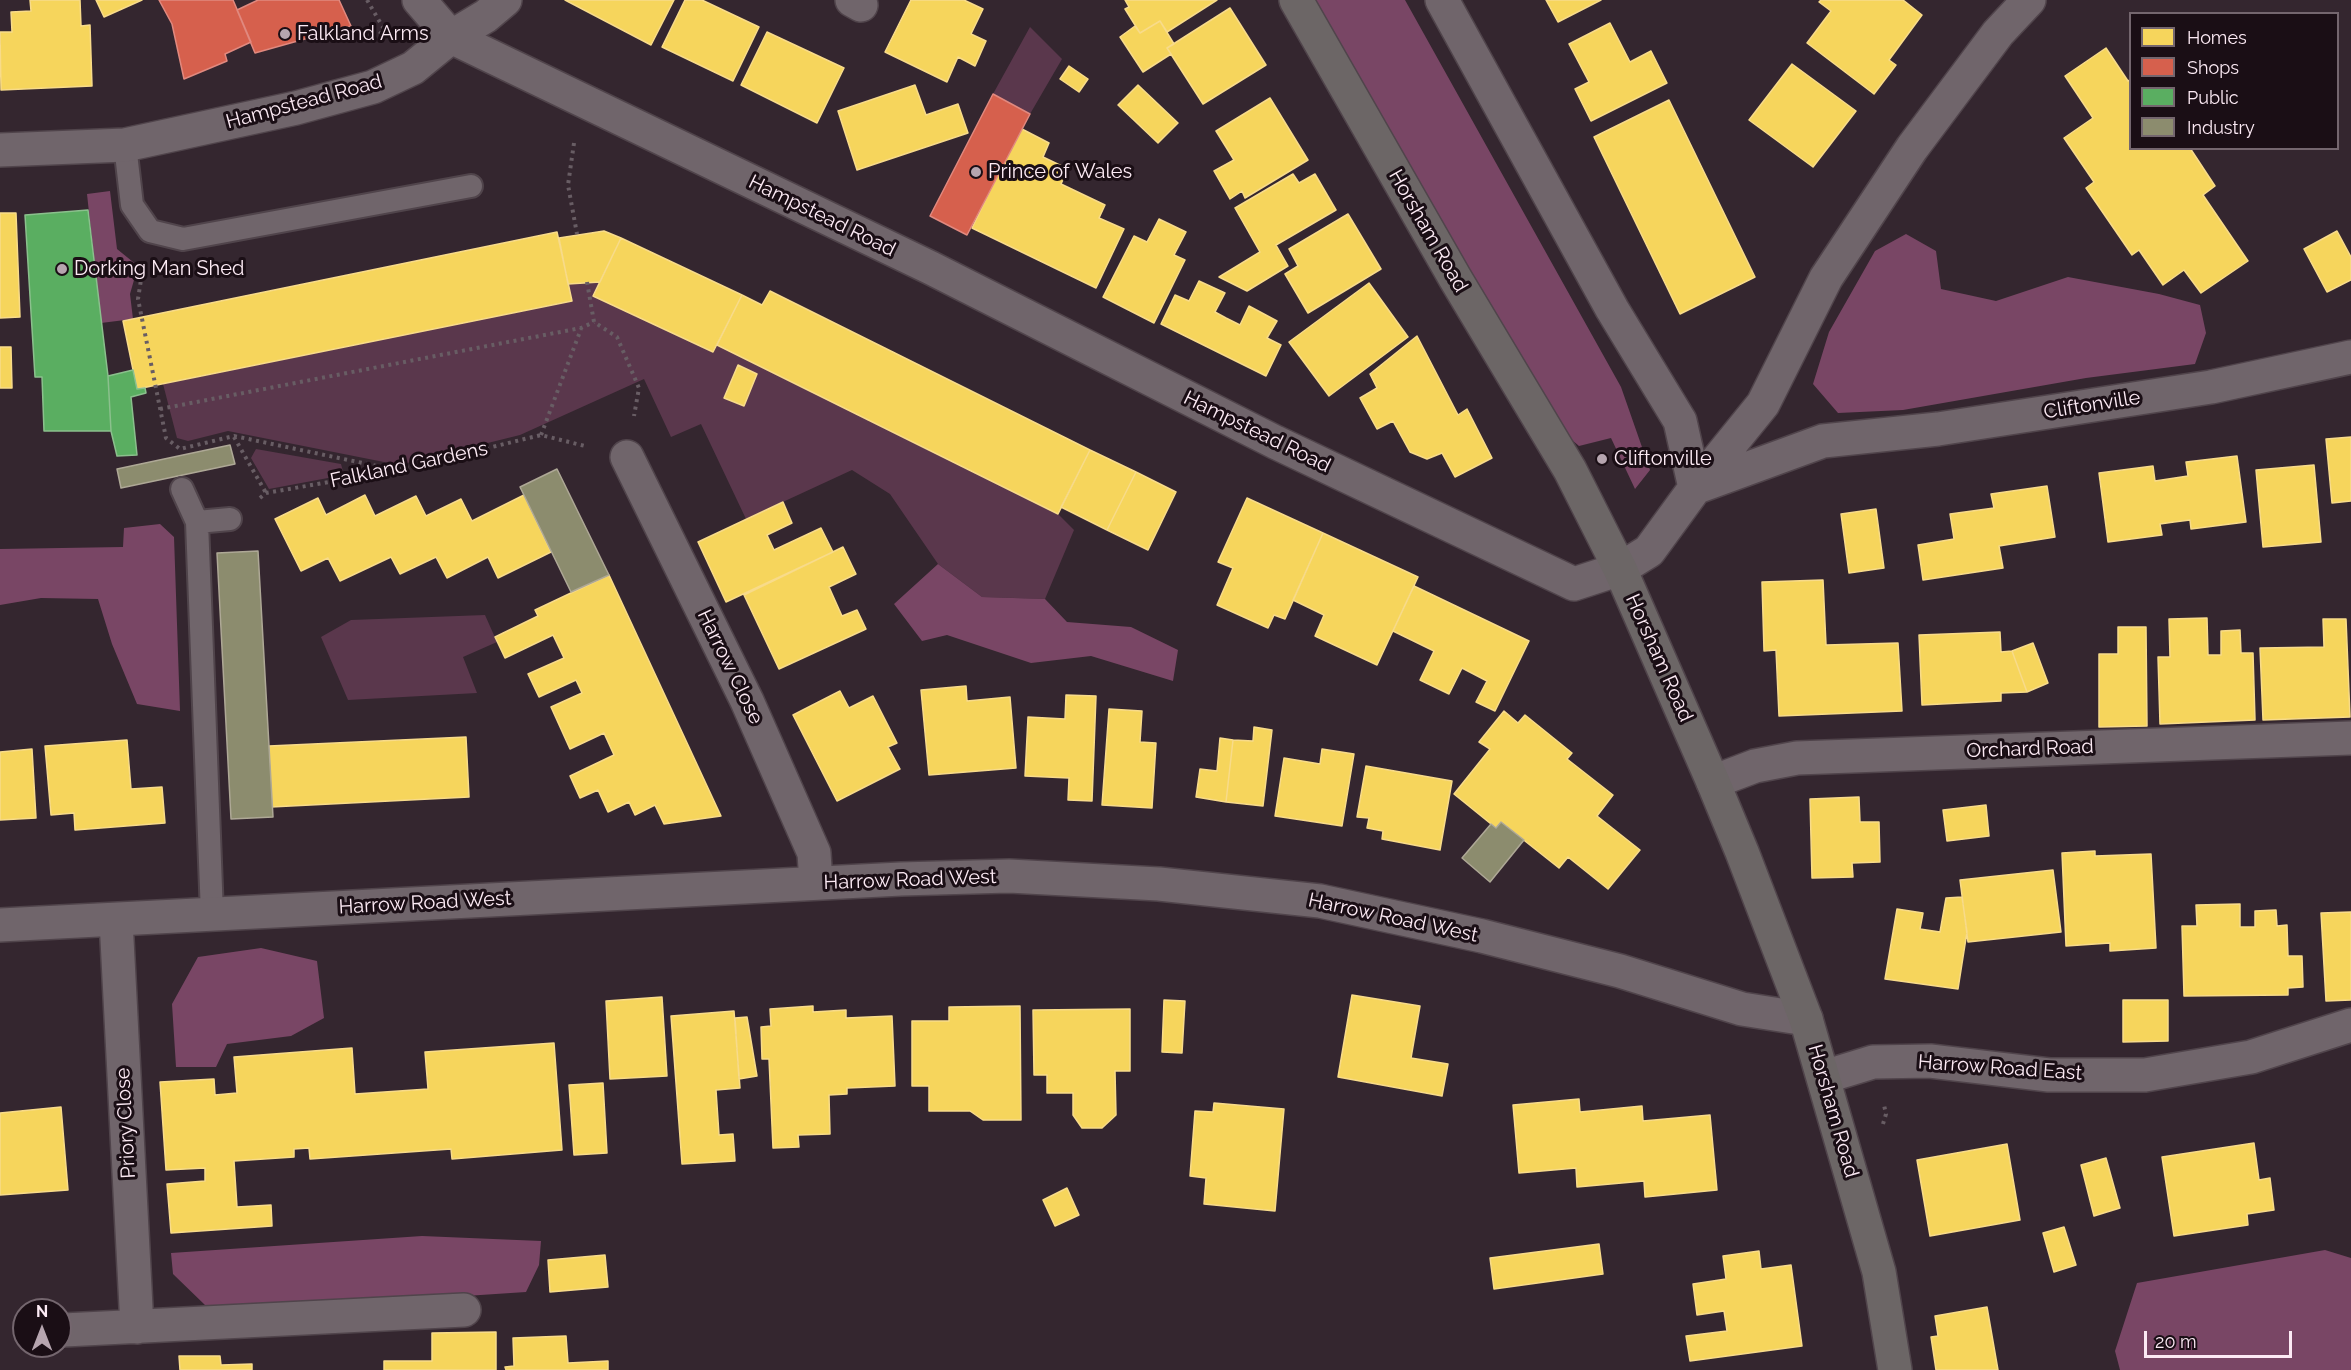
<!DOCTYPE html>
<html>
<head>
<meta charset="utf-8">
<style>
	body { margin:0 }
	#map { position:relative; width:2351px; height:1370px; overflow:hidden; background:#34262f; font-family:Raleway,sans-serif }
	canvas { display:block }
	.legend { position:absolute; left:2129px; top:12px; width:210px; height:138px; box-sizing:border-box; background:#1a0e15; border:2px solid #74666e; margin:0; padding:8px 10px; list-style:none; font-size:18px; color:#fceaf4 }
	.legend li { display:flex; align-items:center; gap:12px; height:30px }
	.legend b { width:30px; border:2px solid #74666e }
	.north { position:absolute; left:12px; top:1298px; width:60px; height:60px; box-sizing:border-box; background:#1a0e15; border:2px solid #74666e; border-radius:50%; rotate:0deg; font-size:16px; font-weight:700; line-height:24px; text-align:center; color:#fceaf4 }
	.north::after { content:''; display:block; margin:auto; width:21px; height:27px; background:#b6a5af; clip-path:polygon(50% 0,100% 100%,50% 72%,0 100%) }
	.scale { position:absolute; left:2144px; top:1331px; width:148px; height:27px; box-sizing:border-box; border:3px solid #fceaf4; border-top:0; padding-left:8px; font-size:18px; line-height:21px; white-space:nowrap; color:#fceaf4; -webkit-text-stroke:4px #1a0e15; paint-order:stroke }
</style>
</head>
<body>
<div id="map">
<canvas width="2351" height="1370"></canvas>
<ul class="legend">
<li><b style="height:16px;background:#f6d55c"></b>Homes</li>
<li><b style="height:16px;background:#d6604d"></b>Shops</li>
<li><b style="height:16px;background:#5aae61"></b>Public</li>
<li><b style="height:16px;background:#8c8c6e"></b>Industry</li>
</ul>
<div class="north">N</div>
<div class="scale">20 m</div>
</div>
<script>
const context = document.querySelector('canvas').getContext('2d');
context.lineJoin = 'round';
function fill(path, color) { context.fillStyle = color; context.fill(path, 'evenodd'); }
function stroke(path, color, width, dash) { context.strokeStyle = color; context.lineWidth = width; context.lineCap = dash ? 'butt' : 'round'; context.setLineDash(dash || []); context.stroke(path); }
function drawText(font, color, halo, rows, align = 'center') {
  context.font = font + ' Raleway,sans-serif'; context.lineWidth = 6; context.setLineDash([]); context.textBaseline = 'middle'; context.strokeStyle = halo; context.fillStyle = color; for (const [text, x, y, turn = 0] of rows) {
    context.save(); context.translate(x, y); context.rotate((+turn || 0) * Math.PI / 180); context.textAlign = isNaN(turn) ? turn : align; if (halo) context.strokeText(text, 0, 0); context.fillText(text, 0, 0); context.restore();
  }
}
fill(new Path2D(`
	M 1030,27 L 1062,59 L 1030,114 L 993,94 Z
	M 600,282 L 713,352 L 717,345 L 1058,514 L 1074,530 L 1045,599 L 982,597 L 938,564 L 890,494 L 852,470 L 746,519 L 701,424 L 671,437 L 644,379 L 520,435 L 399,465 L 228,431 L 188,441 L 177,438 L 163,384 L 571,301 L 568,284 Z
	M 256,449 L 341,464 L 344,475 L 269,489 L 251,458 Z
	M 485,615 L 497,642 L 463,657 L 477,693 L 348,700 L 321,637 L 351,620 Z`), '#5a374c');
fill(new Path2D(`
	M 1311,0 L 1405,0 L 1621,387 L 1650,470 L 1635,489 L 1611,438 L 1579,446 L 1558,428 L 1402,151 Z
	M 110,191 L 117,249 L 138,266 L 130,294 L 133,319 L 101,323 L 87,194 Z
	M 1906,234 L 1936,251 L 1941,289 L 1996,301 L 2068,277 L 2159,294 L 2200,305 L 2206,333 L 2195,364 L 2086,378 L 1903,410 L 1838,413 L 1813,384 L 1829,332 L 1875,251 Z
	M 160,524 L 174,537 L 180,711 L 137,704 L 112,644 L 98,599 L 41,598 L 0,605 L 0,549 L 123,547 L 124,528 Z
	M 938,564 L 982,597 L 1045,599 L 1067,622 L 1131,627 L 1178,650 L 1173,681 L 1091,656 L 1031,663 L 947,635 L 922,641 L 894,604 Z
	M 261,948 L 317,961 L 324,1018 L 291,1036 L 227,1044 L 216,1067 L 176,1067 L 172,1004 L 198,957 Z
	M 422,1236 L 541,1241 L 539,1265 L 526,1292 L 283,1308 L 206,1306 L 173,1274 L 171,1253 Z
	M 2325,1250 L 2351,1258 L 2351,1370 L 2120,1370 L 2115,1351 L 2137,1283 Z`), '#794665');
const homes = new Path2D(`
	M 30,0 L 80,0 L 81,26 L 90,25 L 92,86 L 1,90 L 0,32 L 12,32 L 11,12 L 31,11 Z
	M 96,0 L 142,0 L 104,17 Z
	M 565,0 L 674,0 L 651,45 Z
	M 685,0 L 702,0 L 759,27 L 733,81 L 662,47 Z
	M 911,0 L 964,0 L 983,9 L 971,34 L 986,41 L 975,66 L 958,57 L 947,82 L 885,52 Z
	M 1125,0 L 1217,0 L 1167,32 L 1160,21 L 1140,33 L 1125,9 L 1129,7 Z
	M 1546,0 L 1601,0 L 1558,22 Z
	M 1821,0 L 1903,0 L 1922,15 L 1889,60 L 1896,65 L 1874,94 L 1807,43 L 1831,11 L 1819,2 Z
	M 1230,8 L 1266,65 L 1203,104 L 1167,48 Z
	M 1160,21 L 1174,44 L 1167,48 L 1171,54 L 1143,72 L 1120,37 L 1135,26 L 1140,33 Z
	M 1610,23 L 1630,62 L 1651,51 L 1667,83 L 1591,121 L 1575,89 L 1589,82 L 1569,44 Z
	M 767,32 L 844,68 L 817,123 L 741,85 Z
	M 2106,48 L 2128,81 L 2130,80 L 2130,148 L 2190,148 L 2215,186 L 2203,195 L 2248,261 L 2201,293 L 2184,270 L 2163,285 L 2139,250 L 2132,255 L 2086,188 L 2094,182 L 2064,138 L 2093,118 L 2065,76 Z
	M 1792,64 L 1856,111 L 1813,167 L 1749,120 Z
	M 1069,66 L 1088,79 L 1079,92 L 1060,79 Z
	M 915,85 L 926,115 L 958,104 L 968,133 L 857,170 L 838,111 Z
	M 1138,85 L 1178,123 L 1158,143 L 1118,105 Z
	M 1270,98 L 1308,160 L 1245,198 L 1242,191 L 1230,199 L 1214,171 L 1234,160 L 1216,131 Z
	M 1669,100 L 1755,277 L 1680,314 L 1594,137 Z
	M 1020,128 L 1049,143 L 1043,157 L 1068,169 L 1061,184 L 1105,205 L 1099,218 L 1124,229 L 1096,288 L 972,228 Z
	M 1293,174 L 1299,183 L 1315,174 L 1336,210 L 1276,245 L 1288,266 L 1247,291 L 1219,277 L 1260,252 L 1235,208 Z
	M 0,213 L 16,213 L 20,317 L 0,318 Z
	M 1348,214 L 1381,269 L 1308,313 L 1285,274 L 1298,266 L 1289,249 Z
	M 1159,219 L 1186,232 L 1174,255 L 1185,260 L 1154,323 L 1103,297 L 1134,236 L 1147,242 Z
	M 604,231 L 621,238 L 600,282 L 568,284 L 559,238 Z
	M 2337,231 L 2351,257 L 2351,280 L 2327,292 L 2304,249 Z
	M 557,232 L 572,301 L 137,389 L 123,321 Z
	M 621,238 L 742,295 L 713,352 L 593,296 Z
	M 1199,281 L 1225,293 L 1215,312 L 1226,318 L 1240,325 L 1249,306 L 1277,321 L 1267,338 L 1281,345 L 1266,376 L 1161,324 L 1175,295 L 1189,301 Z
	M 1369,283 L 1408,337 L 1329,396 L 1289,342 Z
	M 770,291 L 1090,450 L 1058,514 L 717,345 L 742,295 L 762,305 Z
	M 1417,336 L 1458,415 L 1467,409 L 1492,458 L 1455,477 L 1442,453 L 1427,459 L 1410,452 L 1393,421 L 1377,429 L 1360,398 L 1377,388 L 1370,374 Z
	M 0,347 L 11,347 L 12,388 L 0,388 Z
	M 738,365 L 757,374 L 744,406 L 724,398 Z
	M 2351,437 L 2351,501 L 2332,503 L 2326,439 Z
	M 1090,450 L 1136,472 L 1107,530 L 1061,507 Z
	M 2237,456 L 2246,522 L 2191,529 L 2190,520 L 2174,522 L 2160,524 L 2162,535 L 2108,542 L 2099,473 L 2153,466 L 2155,481 L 2188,476 L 2186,462 Z
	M 2314,465 L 2321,542 L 2263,547 L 2256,470 Z
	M 1136,472 L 1176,492 L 1148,550 L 1107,530 Z
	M 2047,486 L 2055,537 L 1999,546 L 2003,568 L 1923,580 L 1918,545 L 1954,539 L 1950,514 L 1994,508 L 1991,494 Z
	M 365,495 L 375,516 L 416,496 L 426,516 L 461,499 L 472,521 L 524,495 L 551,552 L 498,578 L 488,557 L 447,578 L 436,557 L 400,574 L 391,557 L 340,581 L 328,558 L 301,571 L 275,519 L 318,498 L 326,515 Z
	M 1247,498 L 1323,533 L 1285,619 L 1274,615 L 1268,628 L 1217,605 L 1233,568 L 1218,562 Z
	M 783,502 L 792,523 L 767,535 L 774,550 L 821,528 L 833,552 L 726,602 L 698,542 Z
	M 1876,509 L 1884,568 L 1849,573 L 1841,514 Z
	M 1323,533 L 1418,577 L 1377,665 L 1315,636 L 1324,615 L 1293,600 Z
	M 843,547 L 856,574 L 829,587 L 842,616 L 857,610 L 866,629 L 779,669 L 744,595 Z
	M 609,575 L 721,816 L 664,824 L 655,805 L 635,815 L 629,802 L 608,812 L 598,790 L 580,798 L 570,776 L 614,755 L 604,733 L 570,749 L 551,707 L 582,693 L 576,680 L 539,697 L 528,674 L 564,658 L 553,635 L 505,658 L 495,637 L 538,616 L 535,610 Z
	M 1823,580 L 1826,645 L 1898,643 L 1902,711 L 1779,716 L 1776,650 L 1764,651 L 1762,582 Z
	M 1414,586 L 1529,641 L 1495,711 L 1476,702 L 1487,681 L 1462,668 L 1449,694 L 1420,680 L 1434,651 L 1393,631 Z
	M 2207,618 L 2208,655 L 2221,655 L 2221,631 L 2240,630 L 2241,653 L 2253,653 L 2255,720 L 2160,724 L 2158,657 L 2170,657 L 2169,619 Z
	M 2323,619 L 2346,619 L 2350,717 L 2263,720 L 2260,648 L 2324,647 Z
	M 2118,627 L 2146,627 L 2147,726 L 2099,727 L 2099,654 L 2118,654 Z
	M 2000,632 L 2001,652 L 2012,651 L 2027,692 L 2001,693 L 2001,701 L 1922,705 L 1919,635 Z
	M 2033,643 L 2048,683 L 2027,692 L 2012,651 Z
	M 966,686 L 967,701 L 1010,697 L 1016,768 L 929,775 L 921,690 Z
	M 840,691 L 849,708 L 873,696 L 897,743 L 888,747 L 900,769 L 837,801 L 793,715 Z
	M 1066,695 L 1096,696 L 1092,801 L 1068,800 L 1069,778 L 1025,776 L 1028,717 L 1065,719 Z
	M 1109,709 L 1142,711 L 1140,742 L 1156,743 L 1152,808 L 1102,805 Z
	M 1504,711 L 1518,723 L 1525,715 L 1572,753 L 1567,759 L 1613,795 L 1597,816 L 1640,850 L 1608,889 L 1568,857 L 1559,868 L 1501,822 L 1496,828 L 1454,794 L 1490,749 L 1479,742 Z
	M 1254,727 L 1272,730 L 1263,806 L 1226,802 L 1233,740 L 1253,741 Z
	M 466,737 L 469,797 L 271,807 L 269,746 Z
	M 1220,738 L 1233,740 L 1226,802 L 1196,797 L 1200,769 L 1217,771 Z
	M 127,740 L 131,789 L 162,787 L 165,823 L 75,830 L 74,813 L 51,815 L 45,746 Z
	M 32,749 L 36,818 L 0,820 L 0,752 Z
	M 1322,749 L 1354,754 L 1342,826 L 1275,816 L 1284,758 L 1320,764 Z
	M 1366,766 L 1452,781 L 1440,850 L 1382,839 L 1383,831 L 1367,828 L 1369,818 L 1357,817 Z
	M 1859,797 L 1860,822 L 1879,822 L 1880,862 L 1852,863 L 1853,877 L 1812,878 L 1810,799 Z
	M 1986,805 L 1989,836 L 1947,841 L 1943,810 Z
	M 2095,851 L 2095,856 L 2151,854 L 2156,948 L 2110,951 L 2110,943 L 2066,946 L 2062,853 Z
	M 2053,870 L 2061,932 L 1968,942 L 1960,880 Z
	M 1962,897 L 1967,932 L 1958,989 L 1885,979 L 1897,909 L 1923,913 L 1920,929 L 1940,932 L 1946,898 Z
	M 2240,904 L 2240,927 L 2255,927 L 2255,911 L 2276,910 L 2277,926 L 2287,925 L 2288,956 L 2302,956 L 2303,987 L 2288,988 L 2288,995 L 2184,996 L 2182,926 L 2197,926 L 2196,905 Z
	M 2351,912 L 2351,1000 L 2326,1001 L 2321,913 Z
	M 1352,995 L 1420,1006 L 1411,1058 L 1448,1064 L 1442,1096 L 1338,1077 Z
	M 662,997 L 667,1076 L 610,1079 L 606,1001 Z
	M 1164,1000 L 1185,1001 L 1182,1053 L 1162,1052 Z
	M 2123,1000 L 2168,1000 L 2168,1041 L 2123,1042 Z
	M 813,1006 L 813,1012 L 846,1010 L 846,1018 L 892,1016 L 895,1086 L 847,1088 L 847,1094 L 829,1095 L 830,1134 L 798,1135 L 799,1147 L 773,1148 L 769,1059 L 762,1059 L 761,1027 L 771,1026 L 770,1009 Z
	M 1020,1006 L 1021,1120 L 983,1120 L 970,1111 L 929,1111 L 929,1086 L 912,1086 L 912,1021 L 949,1021 L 949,1007 Z
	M 1130,1009 L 1130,1071 L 1115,1071 L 1116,1115 L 1102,1128 L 1082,1128 L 1073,1115 L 1073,1093 L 1047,1093 L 1047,1075 L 1034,1075 L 1033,1010 Z
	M 734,1011 L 740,1088 L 716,1090 L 719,1135 L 733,1134 L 735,1161 L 682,1164 L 671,1016 Z
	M 747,1017 L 757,1076 L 739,1079 L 735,1018 Z
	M 554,1043 L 562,1150 L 452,1159 L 451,1149 L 310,1159 L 309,1148 L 294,1149 L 294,1157 L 234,1161 L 237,1207 L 271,1205 L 272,1226 L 171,1233 L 167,1184 L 205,1181 L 205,1168 L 166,1170 L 160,1082 L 214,1079 L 215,1095 L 237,1093 L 234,1057 L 352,1048 L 355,1094 L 428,1089 L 425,1052 Z
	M 603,1083 L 607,1153 L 574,1155 L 569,1085 Z
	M 1579,1099 L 1580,1112 L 1642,1106 L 1643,1121 L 1710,1115 L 1717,1190 L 1645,1197 L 1644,1181 L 1577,1187 L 1576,1168 L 1519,1173 L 1513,1105 Z
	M 1214,1103 L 1284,1109 L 1275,1211 L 1204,1204 L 1206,1178 L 1190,1176 L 1195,1111 L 1213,1112 Z
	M 61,1107 L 68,1190 L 0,1195 L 0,1113 Z
	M 2254,1143 L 2259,1180 L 2270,1178 L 2274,1210 L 2247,1214 L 2248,1225 L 2174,1236 L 2162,1157 Z
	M 2007,1144 L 2020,1220 L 1930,1236 L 1917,1160 Z
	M 2106,1158 L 2120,1208 L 2094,1216 L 2081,1165 Z
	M 1067,1188 L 1079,1215 L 1055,1226 L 1043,1200 Z
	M 2064,1227 L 2076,1265 L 2054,1272 L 2043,1233 Z
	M 1599,1244 L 1603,1274 L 1494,1289 L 1490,1258 Z
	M 1759,1251 L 1761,1269 L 1791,1265 L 1802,1346 L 1690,1361 L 1686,1336 L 1727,1331 L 1724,1311 L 1697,1315 L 1693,1284 L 1726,1279 L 1723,1256 Z
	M 605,1255 L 608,1287 L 550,1292 L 548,1260 Z
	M 1987,1307 L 1998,1370 L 1936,1370 L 1931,1337 L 1938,1336 L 1935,1316 Z
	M 496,1332 L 496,1370 L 384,1370 L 384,1361 L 432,1361 L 432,1333 Z
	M 566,1336 L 568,1363 L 608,1361 L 608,1370 L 506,1370 L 505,1367 L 514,1366 L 513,1338 Z
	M 179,1356 L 220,1356 L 221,1365 L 252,1364 L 252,1370 L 180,1370 Z`);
fill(homes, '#f6d55c');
stroke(homes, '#f8db8a', 1.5);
const shops = new Path2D(`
	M 159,0 L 233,0 L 251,42 L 225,54 L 227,61 L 184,79 L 172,24 Z
	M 258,0 L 339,0 L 351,26 L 255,53 L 237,10 Z
	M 993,94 L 1030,114 L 967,235 L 930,216 Z`);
fill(shops, '#d6604d');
stroke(shops, '#e1897f', 1.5);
const public = new Path2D(`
	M 88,210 L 108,376 L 111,431 L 44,431 L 42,377 L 35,377 L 25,215 Z
	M 133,370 L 137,389 L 145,388 L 146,393 L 131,397 L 137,455 L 117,456 L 111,431 L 108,376 Z`);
fill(public, '#5aae61');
stroke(public, '#8bc08d', 1.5);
const industry = new Path2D(`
	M 230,445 L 235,464 L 121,488 L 117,469 Z
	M 557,469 L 609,575 L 571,592 L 520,487 Z
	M 258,551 L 273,817 L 231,819 L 217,553 Z
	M 1501,822 L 1524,840 L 1490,882 L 1462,858 L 1491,824 L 1496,828 Z`);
fill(industry, '#8c8c6e');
stroke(industry, '#aea896', 1.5);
const lane = new Path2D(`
	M 125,145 L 132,205 L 150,231 L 183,239 L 471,186
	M 182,489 L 197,522 L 230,519
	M 197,522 L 212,914`);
const street = new Path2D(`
	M 419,0 L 451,37 L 486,16 L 505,0
	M 852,0 L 861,5
	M 1442,0 L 1612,309 L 1680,421 L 1695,488
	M 0,150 L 125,145 L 296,108 L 373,87 L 413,68 L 451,37 L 931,268 L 1275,442 L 1574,584 L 1620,569 L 1649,551 L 1695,488 L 1763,404 L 1826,278 L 1912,148 L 1998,33 L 2029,0
	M 627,457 L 747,701 L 814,853 L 816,883
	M 1697,487 L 1823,441 L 1938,429 L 2211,387 L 2351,357
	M 1713,782 L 1755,766 L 1797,758 L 2351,738
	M 116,920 L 137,1327
	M 0,925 L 901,879 L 1009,876 L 1159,884 L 1320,901 L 1482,936 L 1620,971 L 1742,1009 L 1806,1019
	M 1824,1077 L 1873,1062 L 1930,1061 L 2049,1075 L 2145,1075 L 2251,1057 L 2351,1025
	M 64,1330 L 464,1310`);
const primary = new Path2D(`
	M 1296,0 L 1455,278 L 1570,470 L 1620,569 L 1713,782 L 1742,852 L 1806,1019 L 1879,1272 L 1895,1370`);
stroke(lane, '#50444b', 26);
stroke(street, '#50444b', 36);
stroke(primary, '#50444b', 36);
stroke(new Path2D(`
	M 367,0 L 384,29 L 379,35
	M 574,143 L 568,185 L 577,234
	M 143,267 L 138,299 L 166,438 L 180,449 L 234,436 L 396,470
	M 587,282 L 594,322 L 617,337 L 639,388 L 634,416
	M 160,409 L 581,328 L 594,322
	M 541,435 L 581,329
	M 234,437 L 266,493
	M 260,498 L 266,493 L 398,470 L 541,435 L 585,446
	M 1883,1124 L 1886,1114 L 1884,1105`), '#685d64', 4, [3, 4.5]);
stroke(lane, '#70656b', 22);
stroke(street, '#70656b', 33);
stroke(primary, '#6c6666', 33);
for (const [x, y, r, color] of [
	[285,34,6,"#b6a5af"],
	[976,172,6,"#b6a5af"],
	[62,269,6,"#b6a5af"],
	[1602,459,6,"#b6a5af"]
]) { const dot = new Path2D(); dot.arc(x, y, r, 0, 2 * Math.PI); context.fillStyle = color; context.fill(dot); stroke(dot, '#1a0e15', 2); }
drawText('20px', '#fceaf4', '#1a0e15', [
	["Falkland Arms",297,34],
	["Prince of Wales",988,172],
	["Dorking Man Shed",74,269],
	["Cliftonville",1614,459]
], 'left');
drawText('20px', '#fceaf4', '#1a0e15', [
	["Hampstead Road",304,102,-15],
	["Hampstead Road",822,216,26],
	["Horsham Road",1428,231,60],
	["Cliftonville",2092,405,-9],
	["Hampstead Road",1257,432,26],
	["Falkland Gardens",409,465,-12],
	["Horsham Road",1659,658,66],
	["Harrow Close",730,667,64],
	["Orchard Road",2030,749,-2],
	["Harrow Road West",910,880,-2],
	["Harrow Road West",425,903,-3],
	["Harrow Road West",1393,918,12],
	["Harrow Road East",2000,1068,4],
	["Horsham Road",1833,1111,74],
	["Priory Close",126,1123,-93]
]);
</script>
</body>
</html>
